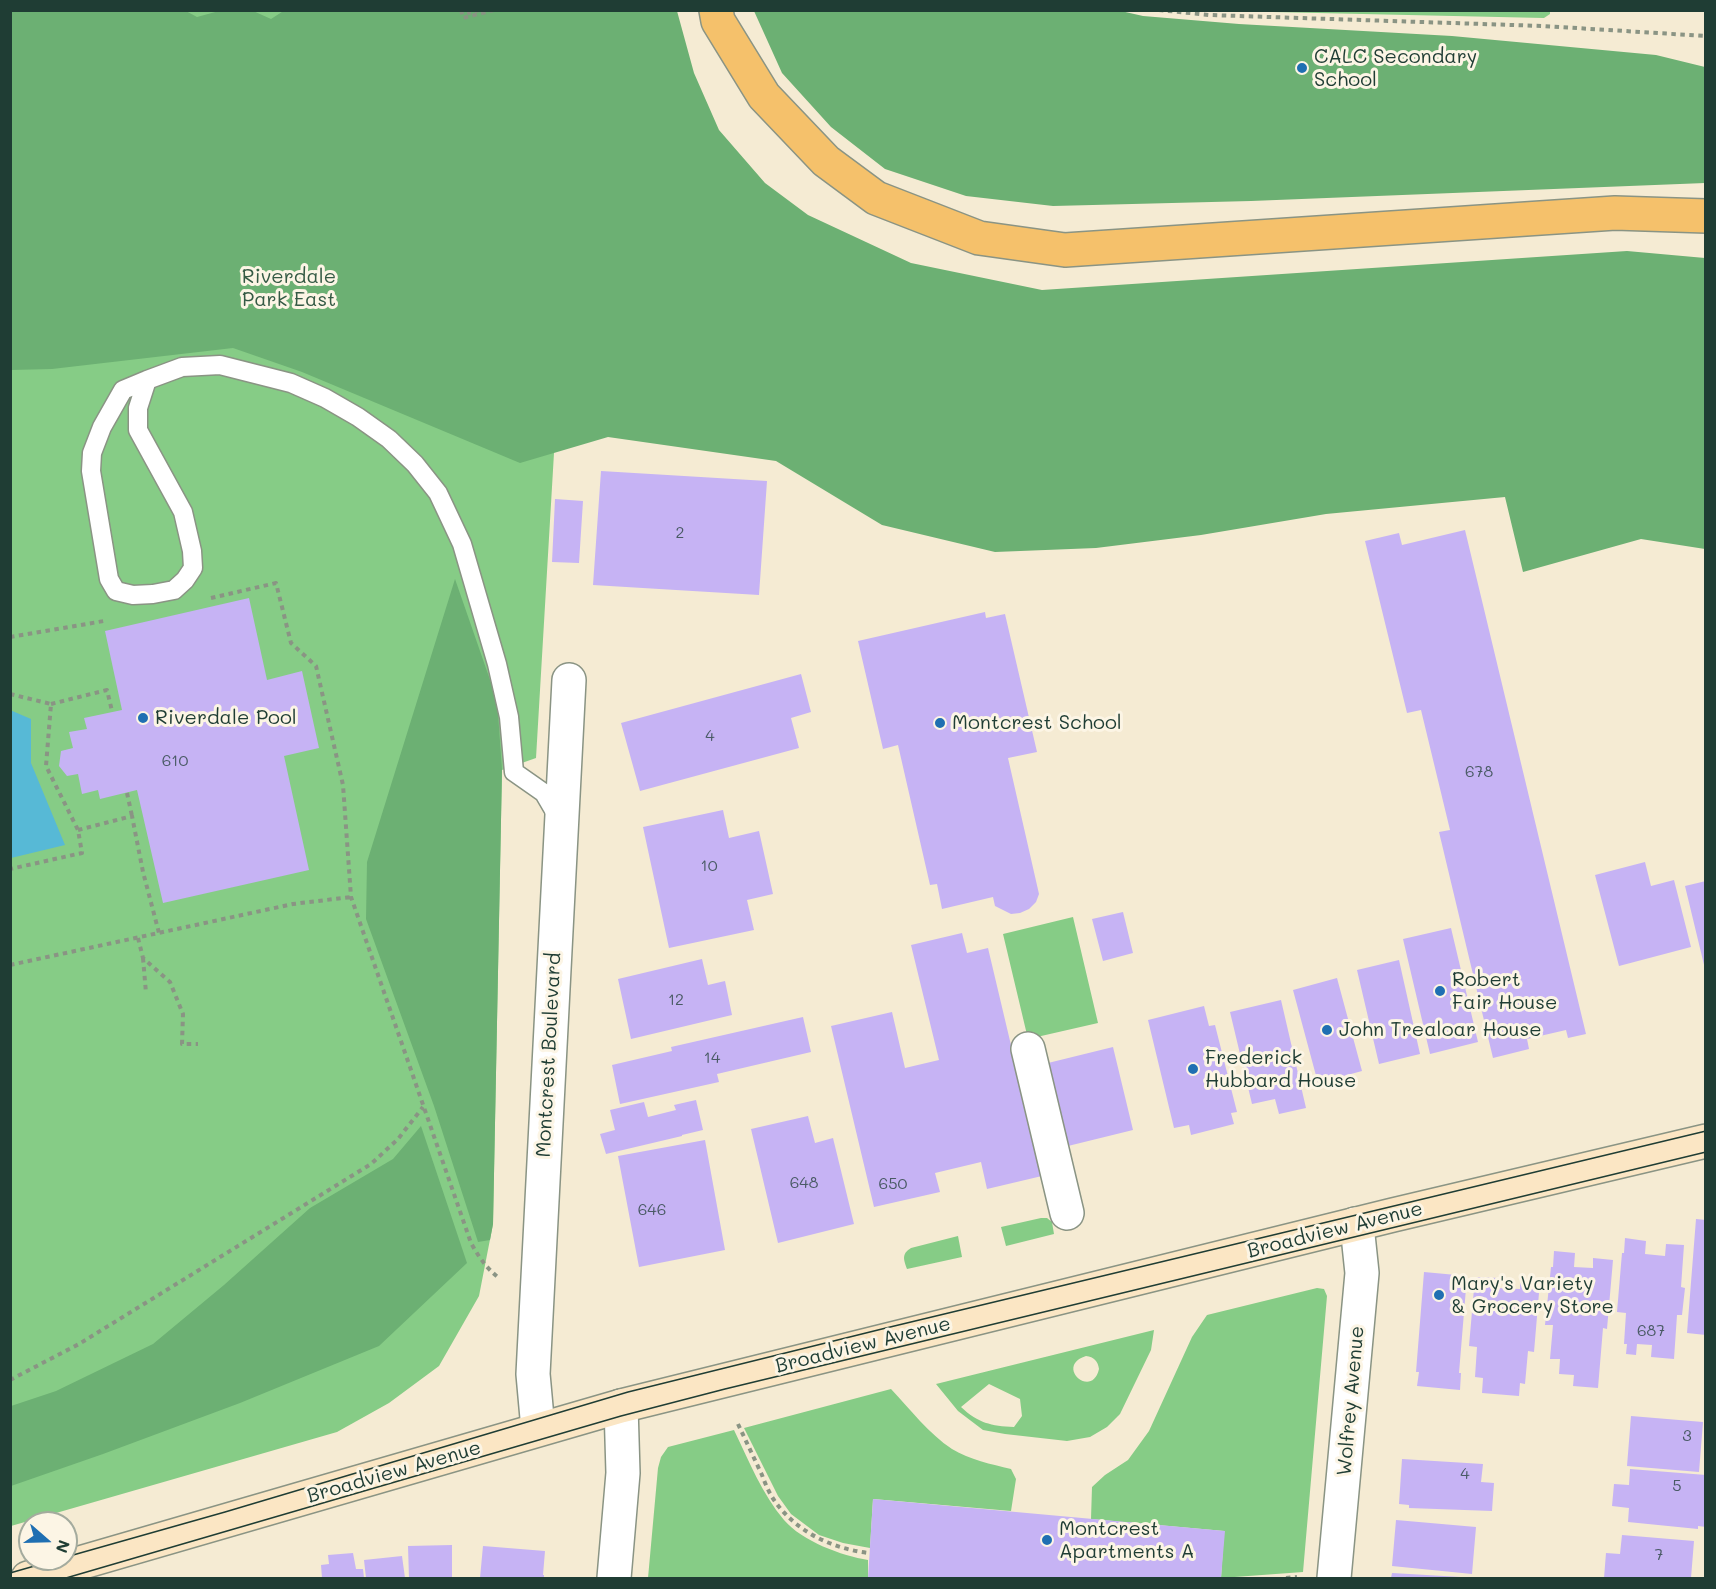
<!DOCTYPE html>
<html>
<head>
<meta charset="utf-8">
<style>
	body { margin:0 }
	#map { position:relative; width:1716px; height:1589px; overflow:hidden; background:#f5ebd3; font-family:Mali,sans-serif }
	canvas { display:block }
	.frame { position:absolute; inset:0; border:12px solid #1f3d34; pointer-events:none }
	.north { position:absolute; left:18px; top:1511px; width:60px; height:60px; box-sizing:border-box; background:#fcf5e5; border:2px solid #a4ab9e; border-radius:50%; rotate:110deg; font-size:16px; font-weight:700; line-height:24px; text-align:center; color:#1f3d34 }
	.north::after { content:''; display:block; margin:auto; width:21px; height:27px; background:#1f6fb2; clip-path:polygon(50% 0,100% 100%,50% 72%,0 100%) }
</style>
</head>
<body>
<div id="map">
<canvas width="1716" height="1589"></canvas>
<div class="frame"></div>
<div class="north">N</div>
</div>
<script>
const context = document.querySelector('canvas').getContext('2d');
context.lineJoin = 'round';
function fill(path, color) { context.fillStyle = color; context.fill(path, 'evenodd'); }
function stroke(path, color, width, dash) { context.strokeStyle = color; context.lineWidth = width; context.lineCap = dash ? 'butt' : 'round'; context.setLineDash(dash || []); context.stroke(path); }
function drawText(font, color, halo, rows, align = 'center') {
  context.font = font + ' Mali,sans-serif'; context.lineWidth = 6; context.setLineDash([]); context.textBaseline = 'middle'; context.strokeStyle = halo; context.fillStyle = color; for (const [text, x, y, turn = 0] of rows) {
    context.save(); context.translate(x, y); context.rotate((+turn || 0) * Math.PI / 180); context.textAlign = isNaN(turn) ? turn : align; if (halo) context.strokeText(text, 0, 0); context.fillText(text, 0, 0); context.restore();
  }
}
fill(new Path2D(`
	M 11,11 L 589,11 L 554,453 L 536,758 L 502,770 L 493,1224 L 479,1296 L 439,1366 L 389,1403 L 337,1432 L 11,1526 Z
	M 1227,11 L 1550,11 L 1550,14 L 1544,18 Z
	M 1073,917 L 1098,1023 L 1028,1039 L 1003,934 Z
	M 1041,1218 L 1047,1218 L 1052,1222 L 1054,1234 L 1006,1246 L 1001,1227 Z
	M 958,1236 L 962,1257 L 907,1269 C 904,1260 901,1254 911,1248 Z
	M 1317,1288 L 1324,1289 L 1327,1296 L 1303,1572 L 1221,1578 L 1224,1531 L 1091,1519 L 1092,1487 L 1105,1475 L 1128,1460 L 1149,1431 L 1192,1337 L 1207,1315 Z
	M 1154,1330 L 1151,1350 L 1120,1414 L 1107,1427 L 1090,1437 L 1067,1441 L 1005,1434 L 983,1430 L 958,1411 L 936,1384 ZM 1086,1356 C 1094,1357 1098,1361 1099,1369 C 1092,1400 1054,1366 1086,1356 ZM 989,1384 L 1020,1399 L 1022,1416 L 1014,1427 C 991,1426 978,1423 961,1407 Z
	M 891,1389 C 910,1409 929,1434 952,1449 C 970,1460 991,1464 1011,1469 L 1016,1479 L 1011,1511 L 873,1499 L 870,1548 L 843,1543 L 819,1535 L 791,1514 L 778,1496 L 744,1428 Z
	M 734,1430 C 749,1461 762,1494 784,1520 C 802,1541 842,1556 868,1560 L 868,1578 L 648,1578 L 658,1468 L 661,1457 L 668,1447 Z`), '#86cc86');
fill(new Path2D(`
	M 184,10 L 197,17 L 219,11 L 251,10 L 271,19 L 285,10 L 677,11 L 694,73 L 719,130 L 765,183 L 808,215 L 911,263 L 1042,290 L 1627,251 L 1705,258 L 1705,549 L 1641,539 L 1523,572 L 1505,497 L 1326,514 L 1201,535 L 1096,548 L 995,552 L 882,525 L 776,461 L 608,437 L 520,463 L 302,372 L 233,348 L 52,369 L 11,370 L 11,11 Z
	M 1121,11 L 1143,16 L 1239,24 L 1452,36 L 1656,55 L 1705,67 L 1705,183 L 1251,201 L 1053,206 L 966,196 L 885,169 L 831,127 L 782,73 L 754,11 Z
	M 455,579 L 497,700 L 502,769 L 493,1224 L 490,1240 L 478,1242 L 434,1106 L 366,919 L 367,862 Z
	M 421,1126 L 467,1263 L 379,1346 L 240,1403 L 103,1454 L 11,1486 L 11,1406 L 56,1391 L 153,1344 L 224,1285 L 310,1208 L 393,1159 Z`), '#6cb073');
fill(new Path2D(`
	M 10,710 L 31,719 L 31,763 L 65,845 L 11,858 Z`), '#57b9d6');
fill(new Path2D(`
	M 601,471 L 767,481 L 759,595 L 593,585 Z
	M 555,499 L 583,501 L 579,563 L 552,562 Z
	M 1465,530 L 1586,1034 L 1568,1038 L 1566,1030 L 1527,1039 L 1529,1049 L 1493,1058 L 1439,832 L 1450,830 L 1421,710 L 1407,713 L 1365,541 L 1399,533 L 1402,545 Z
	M 249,598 L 267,680 L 302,671 L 319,748 L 284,756 L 309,870 L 163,903 L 137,790 L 100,799 L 98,790 L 82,794 L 78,774 L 67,776 L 59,766 L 61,751 L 73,748 L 69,732 L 87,729 L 84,718 L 122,710 L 105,631 Z
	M 985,612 L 986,618 L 1005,614 L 1037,752 L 1008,758 L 1039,894 L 1036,902 L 1029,909 L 1020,913 L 1011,914 L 995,906 L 993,897 L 942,909 L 937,884 L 930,885 L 898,745 L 883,749 L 858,641 Z
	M 801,674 L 811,712 L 791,718 L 799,748 L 640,791 L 621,723 Z
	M 723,810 L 729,838 L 759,831 L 773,894 L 747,900 L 754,930 L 669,948 L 643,827 Z
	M 1645,862 L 1651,886 L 1674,880 L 1691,947 L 1619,966 L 1595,875 Z
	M 1706,881 L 1706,969 L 1705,969 L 1685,886 Z
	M 1123,912 L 1133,953 L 1103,961 L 1092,919 Z
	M 1451,928 L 1478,1042 L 1430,1054 L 1403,939 Z
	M 962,933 L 967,953 L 988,948 L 1042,1176 L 987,1189 L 981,1162 L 935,1173 L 940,1192 L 874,1207 L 831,1026 L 892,1012 L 905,1068 L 939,1060 L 911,945 Z
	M 702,959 L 708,985 L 725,981 L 732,1015 L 631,1039 L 618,979 Z
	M 1399,960 L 1420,1054 L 1379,1064 L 1357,970 Z
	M 1337,978 L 1362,1071 L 1318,1083 L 1293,990 Z
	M 1281,1000 L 1306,1108 L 1279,1114 L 1275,1099 L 1252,1104 L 1230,1012 Z
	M 1204,1006 L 1209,1026 L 1215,1025 L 1237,1112 L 1231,1113 L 1234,1124 L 1191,1135 L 1189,1125 L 1174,1128 L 1148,1020 Z
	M 803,1017 L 811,1052 L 717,1074 L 719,1082 L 620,1104 L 612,1065 L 672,1051 L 671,1047 Z
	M 1113,1047 L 1133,1130 L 1068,1146 L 1048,1063 Z
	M 696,1100 L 703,1130 L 682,1135 L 682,1136 L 606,1154 L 600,1134 L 615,1130 L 610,1110 L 644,1102 L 648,1117 L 676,1110 L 674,1105 Z
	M 808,1116 L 815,1143 L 833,1138 L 854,1224 L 778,1243 L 751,1129 Z
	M 705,1140 L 725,1250 L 639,1267 L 618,1156 Z
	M 1696,1219 L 1706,1220 L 1706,1335 L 1687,1333 Z
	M 1625,1238 L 1646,1241 L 1645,1254 L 1665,1256 L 1666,1244 L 1684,1245 L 1681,1287 L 1685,1288 L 1682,1315 L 1677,1315 L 1674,1359 L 1651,1357 L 1652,1345 L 1637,1344 L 1636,1355 L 1626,1354 L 1627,1344 L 1624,1344 L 1626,1313 L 1617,1312 L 1622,1253 L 1624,1253 Z
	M 1554,1251 L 1575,1253 L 1574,1267 L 1593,1268 L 1593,1258 L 1613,1260 L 1607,1329 L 1603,1328 L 1598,1388 L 1573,1386 L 1574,1375 L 1559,1374 L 1560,1359 L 1550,1359 L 1553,1325 L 1545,1325 L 1551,1267 L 1553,1267 Z
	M 1424,1272 L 1467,1276 L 1459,1373 L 1461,1373 L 1460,1390 L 1417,1386 L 1419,1372 L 1416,1372 Z
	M 1475,1277 L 1499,1278 L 1498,1288 L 1520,1289 L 1520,1280 L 1540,1281 L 1534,1352 L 1528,1351 L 1525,1384 L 1520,1383 L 1519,1396 L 1482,1393 L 1483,1378 L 1475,1377 L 1477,1347 L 1469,1346 Z
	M 1631,1416 L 1703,1422 L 1699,1472 L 1627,1466 Z
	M 1402,1459 L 1483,1464 L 1481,1482 L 1494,1483 L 1492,1511 L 1409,1508 L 1409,1505 L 1399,1504 Z
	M 1630,1469 L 1706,1475 L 1706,1527 L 1698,1526 L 1698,1529 L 1628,1522 L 1629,1508 L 1612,1506 L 1614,1484 L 1629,1485 Z
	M 873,1499 L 1225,1531 L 1221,1578 L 868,1578 Z
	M 1396,1520 L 1476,1527 L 1472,1574 L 1392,1566 Z
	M 1622,1535 L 1694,1541 L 1691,1578 L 1604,1578 L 1606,1553 L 1620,1554 Z
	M 452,1545 L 452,1578 L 409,1578 L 408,1546 Z
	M 483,1546 L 545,1551 L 543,1575 L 544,1575 L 544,1578 L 480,1578 Z
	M 353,1553 L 356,1569 L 363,1569 L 364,1578 L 322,1578 L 321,1565 L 329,1564 L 328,1555 Z
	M 402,1556 L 405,1578 L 366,1578 L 364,1560 Z
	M 1392,1573 L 1461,1577 L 1461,1578 L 1391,1578 Z`), '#c6b3f4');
const lane = new Path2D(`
	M 147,380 L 123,390 L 102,427 L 92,453 L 91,471 L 109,579 L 116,591 L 133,595 L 153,594 L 174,590 L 185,580 L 193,568 L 192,551 L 183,512 L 138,430 L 138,408 L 147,380 L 182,367 L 220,365 L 291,383 L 325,398 L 358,417 L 389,439 L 415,464 L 438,493 L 462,544 L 497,664 L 509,717 L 514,772 L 544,793 L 558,817`);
const street = new Path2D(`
	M 1028,1049 L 1067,1213
	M 538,1429 L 533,1374 L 569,680
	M 614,1578 L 623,1473 L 621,1406
	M 1334,1578 L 1362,1273 L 1358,1235 L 1355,1224`);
const secondary = new Path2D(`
	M 28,1578 L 621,1406 L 1393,1215 L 1706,1141`);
const highway = new Path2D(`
	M 716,10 L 718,21 L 764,96 L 826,161 L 876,198 L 979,238 L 1065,250 L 1615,213 L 1706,216`);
stroke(lane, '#8a9484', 21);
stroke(street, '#8a9484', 36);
stroke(secondary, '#8a9484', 36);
stroke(highway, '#8a9484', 36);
stroke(new Path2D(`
	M 461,10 L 463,18 L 494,10
	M 469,10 L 469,13 L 479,10
	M 1159,10 L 1209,15 L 1543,26 L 1706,36
	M 211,598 L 276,583 L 291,643 L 316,666 L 343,785 L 351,897 L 471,1243 C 479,1257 486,1268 499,1278
	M 10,637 L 104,621
	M 10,694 L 51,704 L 46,766 L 78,830 L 82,853 L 10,869
	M 51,704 L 107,690 L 112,711
	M 127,793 L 132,816
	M 78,830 L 132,816 L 143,872 L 159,933
	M 138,938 L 143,958 L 170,982 L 183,1014 L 182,1044 L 198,1044
	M 143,958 L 146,993
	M 10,965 L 293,904 L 351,897
	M 10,1380 L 79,1344 L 371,1164 L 398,1139 L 423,1107
	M 738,1424 C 746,1441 754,1458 762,1475 C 765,1483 769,1493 774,1500 C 795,1531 832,1549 869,1553
	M 1286,1578 L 1297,1577`), '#8a9484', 4, [4.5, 4.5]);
stroke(lane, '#fff', 18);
stroke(street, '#fff', 33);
stroke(secondary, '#fbe6c4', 33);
stroke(highway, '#f5c16b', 33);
stroke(new Path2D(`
	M 66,1557 L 225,1512 L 628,1392 L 886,1328 L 1706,1131
	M 10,1573 L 59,1559
	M 66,1578 L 621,1416 L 725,1389 L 1706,1152`), '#1f3d34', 1.5);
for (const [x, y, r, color] of [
	[1302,68,6,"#1f6fb2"],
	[143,718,6,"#1f6fb2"],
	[940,723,6,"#1f6fb2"],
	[1440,991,6,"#1f6fb2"],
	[1327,1030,6,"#1f6fb2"],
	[1193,1069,6,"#1f6fb2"],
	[1439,1295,6,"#1f6fb2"],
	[1047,1540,6,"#1f6fb2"]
]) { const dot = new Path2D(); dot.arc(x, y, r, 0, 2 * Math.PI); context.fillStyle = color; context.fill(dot); stroke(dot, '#fcf5e5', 2); }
drawText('16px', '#495a64', null, [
	["2",680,533],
	["4",710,736],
	["610",175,761],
	["678",1479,772],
	["10",709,866],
	["12",676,1000],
	["14",712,1058],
	["648",804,1183],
	["650",893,1184],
	["646",652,1210],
	["687",1651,1331],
	["3",1687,1436],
	["4",1465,1474],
	["5",1677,1486],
	["7",1659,1555]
]);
drawText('20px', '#1f3d34', '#fcf5e5', [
	["CALC Secondary",1314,57],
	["School",1314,80],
	["Riverdale Pool",155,718],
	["Montcrest School",952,723],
	["Robert",1452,980],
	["Fair House",1452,1003],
	["John Trealoar House",1339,1030],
	["Frederick",1205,1058],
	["Hubbard House",1205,1081],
	["Mary's Variety",1451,1284],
	["& Grocery Store",1451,1307],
	["Montcrest",1059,1529],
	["Apartments A",1059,1552]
], 'left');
drawText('20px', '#345a44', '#fcf5e5', [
	["Riverdale",289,277],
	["Park East",289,300]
]);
drawText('20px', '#1f3d34', '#fcf5e5', [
	["Montcrest Boulevard",549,1055,-87],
	["Broadview Avenue",1335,1230,-14],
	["Broadview Avenue",863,1345,-14],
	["Wolfrey Avenue",1351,1401,-85],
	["Broadview Avenue",394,1472,-16]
]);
</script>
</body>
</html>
